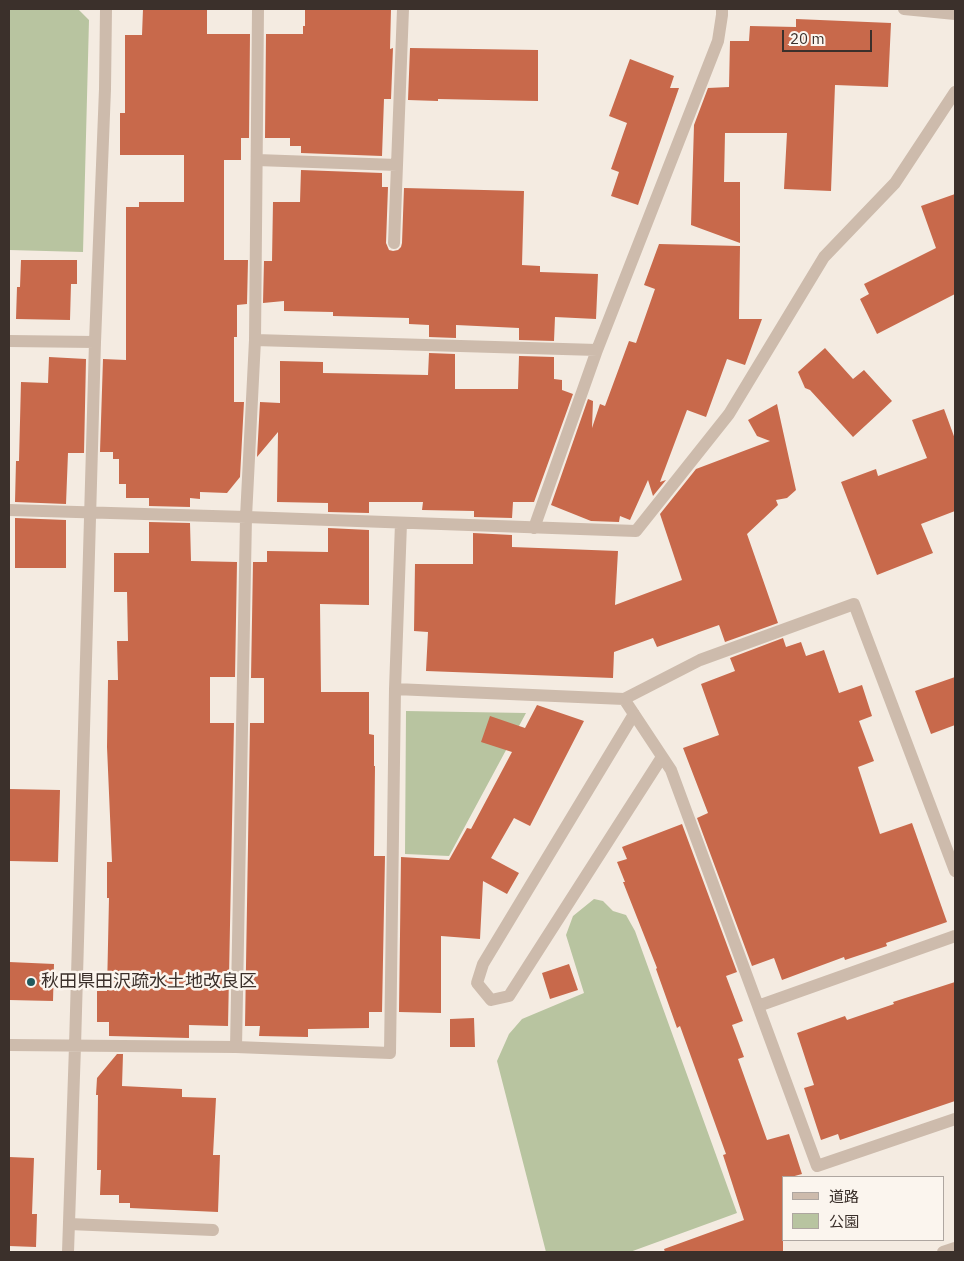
<!DOCTYPE html>
<html>
<head>
<meta charset="utf-8">
<style>
	body { margin:0 }
	#map { position:relative; width:964px; height:1261px; overflow:hidden; background:#f4ebe1; font-family:"IBM Plex Sans","Noto Sans JP",sans-serif }
	canvas { display:block }
	.frame { position:absolute; inset:0; border:10px solid #3b302b; pointer-events:none }
	.legend { position:absolute; left:782px; top:1176px; width:162px; height:65px; box-sizing:border-box; background:#fbf5ee; border:1px solid #aea6a0; margin:0; padding:6px 9px; list-style:none; font-size:15px; color:#3b302b }
	.legend li { display:flex; align-items:center; gap:10px; height:25px }
	.legend b { width:25px; border:1px solid #aea6a0 }
	.scale { position:absolute; left:782px; top:30px; width:90px; height:22px; box-sizing:border-box; border:2px solid #3b302b; border-top:0; padding-left:6px; font-size:15px; line-height:18px; white-space:nowrap; color:#3b302b; -webkit-text-stroke:4px #fbf5ee; paint-order:stroke }
</style>
</head>
<body>
<div id="map">
<canvas width="964" height="1261"></canvas>
<div class="frame"></div>
<ul class="legend">
<li><b style="height:6px;background:#cdbbac"></b>道路</li>
<li><b style="height:14px;background:#b8c4a0"></b>公園</li>
</ul>
<div class="scale">20 m</div>
</div>
<script>
const context = document.querySelector('canvas').getContext('2d');
context.lineJoin = 'round';
function fill(path, color) { context.fillStyle = color; context.fill(path, 'evenodd'); }
function stroke(path, color, width, dash) { context.strokeStyle = color; context.lineWidth = width; context.lineCap = dash ? 'butt' : 'round'; context.setLineDash(dash || []); context.stroke(path); }
function drawText(font, color, halo, rows, align = 'center') {
  context.font = font + ' "IBM Plex Sans","Noto Sans JP",sans-serif'; context.lineWidth = 5; context.setLineDash([]); context.textBaseline = 'middle'; context.strokeStyle = halo; context.fillStyle = color; for (const [text, x, y, turn = 0] of rows) {
    context.save(); context.translate(x, y); context.rotate((+turn || 0) * Math.PI / 180); context.textAlign = isNaN(turn) ? turn : align; if (halo) context.strokeText(text, 0, 0); context.fillText(text, 0, 0); context.restore();
  }
}
fill(new Path2D(`
	M 9,9 L 78,9 L 89,20 L 83,252 L 9,250 Z
	M 406,711 L 526,713 L 449,856 L 405,854 Z
	M 594,899 L 603,901 L 613,911 L 626,915 L 635,931 L 737,1213 L 630,1252 L 546,1252 L 497,1061 L 509,1034 L 522,1019 L 584,993 L 566,935 L 573,916 Z`), '#b8c4a0');
fill(new Path2D(`
	M 143,9 L 207,9 L 207,34 L 250,34 L 249,138 L 241,138 L 241,160 L 224,160 L 224,260 L 248,260 L 247,304 L 237,305 L 237,337 L 234,337 L 234,402 L 244,402 L 240,477 L 227,493 L 200,492 L 200,499 L 190,498 L 190,507 L 149,506 L 149,498 L 126,498 L 126,484 L 119,484 L 119,459 L 113,459 L 113,452 L 100,452 L 103,359 L 126,360 L 126,207 L 139,207 L 139,202 L 184,202 L 184,155 L 120,155 L 120,113 L 125,113 L 125,35 L 142,35 Z
	M 305,9 L 391,9 L 390,49 L 393,48 L 391,99 L 384,99 L 382,156 L 301,153 L 301,146 L 290,146 L 290,138 L 265,138 L 266,34 L 303,34 L 303,26 L 305,26 Z
	M 796,19 L 891,23 L 888,87 L 835,85 L 831,191 L 784,189 L 787,133 L 725,133 L 724,182 L 740,182 L 740,243 L 691,225 L 694,125 L 708,88 L 729,87 L 730,41 L 749,41 L 750,26 L 796,27 Z
	M 410,48 L 538,50 L 538,101 L 438,99 L 438,101 L 408,100 Z
	M 630,59 L 674,76 L 670,88 L 679,88 L 638,205 L 611,196 L 619,172 L 611,169 L 627,123 L 609,116 Z
	M 301,170 L 382,173 L 382,187 L 388,187 L 386,243 L 389,250 L 393,251 L 398,250 L 401,247 L 402,243 L 404,188 L 524,191 L 522,265 L 540,266 L 540,272 L 598,274 L 596,319 L 555,317 L 554,341 L 519,340 L 519,328 L 456,325 L 456,338 L 429,337 L 429,325 L 409,324 L 409,318 L 333,316 L 333,312 L 284,311 L 284,301 L 263,303 L 264,261 L 272,261 L 273,202 L 300,202 Z
	M 955,194 L 955,294 L 877,334 L 860,299 L 869,294 L 864,284 L 936,248 L 921,206 Z
	M 659,244 L 740,246 L 739,319 L 762,319 L 745,365 L 727,359 L 706,417 L 687,410 L 660,482 L 666,480 L 653,496 L 648,480 L 630,520 L 620,516 L 619,522 L 591,521 L 551,505 L 588,399 L 593,401 L 592,428 L 600,404 L 605,406 L 629,341 L 636,343 L 655,289 L 644,285 Z
	M 21,260 L 77,260 L 77,284 L 71,284 L 70,320 L 16,319 L 17,287 L 20,287 Z
	M 825,348 L 853,379 L 864,370 L 892,401 L 853,437 L 810,390 L 805,388 L 798,372 Z
	M 429,353 L 455,354 L 455,389 L 518,389 L 519,356 L 554,357 L 554,379 L 562,380 L 562,390 L 573,394 L 534,502 L 513,502 L 512,518 L 474,517 L 474,511 L 422,510 L 423,502 L 369,502 L 369,513 L 328,512 L 328,503 L 277,502 L 278,432 L 257,457 L 260,402 L 280,403 L 280,361 L 323,362 L 323,373 L 428,375 Z
	M 49,357 L 86,359 L 84,453 L 68,453 L 66,504 L 15,502 L 16,461 L 19,461 L 21,382 L 48,383 Z
	M 777,404 L 796,490 L 787,498 L 776,500 L 778,505 L 747,534 L 778,623 L 725,642 L 719,625 L 657,647 L 653,638 L 614,652 L 613,678 L 426,671 L 428,632 L 414,631 L 415,564 L 473,564 L 473,533 L 512,535 L 512,547 L 618,551 L 615,605 L 682,580 L 660,514 L 696,469 L 770,441 L 757,436 L 748,420 Z
	M 944,409 L 955,439 L 955,511 L 921,524 L 933,553 L 877,575 L 841,482 L 876,469 L 878,476 L 927,458 L 912,420 Z
	M 15,518 L 66,520 L 66,568 L 15,568 Z
	M 149,522 L 190,523 L 191,561 L 237,562 L 235,677 L 210,677 L 210,723 L 234,723 L 228,1026 L 189,1025 L 189,1038 L 109,1036 L 109,1022 L 97,1022 L 97,991 L 107,991 L 109,898 L 107,898 L 107,862 L 112,862 L 107,747 L 108,680 L 118,680 L 117,641 L 128,641 L 127,592 L 114,592 L 114,553 L 149,553 Z
	M 328,528 L 369,530 L 369,605 L 320,604 L 321,692 L 369,692 L 369,734 L 374,735 L 374,766 L 375,766 L 374,856 L 385,856 L 382,1012 L 369,1012 L 369,1028 L 308,1029 L 308,1037 L 259,1036 L 260,1026 L 245,1026 L 250,723 L 264,723 L 264,678 L 251,678 L 253,562 L 267,562 L 267,551 L 328,552 Z
	M 783,638 L 786,647 L 801,642 L 806,656 L 824,650 L 839,693 L 862,685 L 872,716 L 859,721 L 874,761 L 858,767 L 880,834 L 912,823 L 947,922 L 886,943 L 887,946 L 845,960 L 844,957 L 782,980 L 774,958 L 752,966 L 697,818 L 708,813 L 683,748 L 719,735 L 701,684 L 735,671 L 730,658 Z
	M 955,677 L 955,725 L 931,734 L 915,691 Z
	M 537,705 L 584,721 L 530,826 L 514,818 L 491,858 L 519,873 L 507,894 L 483,881 L 480,939 L 441,936 L 441,1013 L 399,1012 L 401,857 L 449,860 L 467,828 L 471,829 L 512,752 L 481,742 L 490,716 L 525,728 Z
	M 9,789 L 60,790 L 58,862 L 9,861 Z
	M 682,824 L 737,972 L 726,976 L 743,1021 L 732,1025 L 744,1057 L 738,1059 L 767,1140 L 789,1134 L 802,1174 L 791,1177 L 783,1177 L 783,1252 L 665,1252 L 664,1249 L 744,1220 L 723,1155 L 726,1154 L 680,1026 L 677,1028 L 656,969 L 657,968 L 623,882 L 625,882 L 617,862 L 627,859 L 622,847 Z
	M 9,962 L 54,964 L 53,1001 L 9,1000 Z
	M 569,964 L 578,990 L 550,999 L 542,973 Z
	M 955,982 L 955,1101 L 840,1140 L 838,1134 L 821,1140 L 804,1088 L 814,1085 L 797,1033 L 845,1016 L 847,1020 L 894,1004 L 893,1002 Z
	M 474,1018 L 475,1047 L 450,1047 L 450,1019 Z
	M 117,1054 L 123,1054 L 122,1086 L 182,1089 L 182,1097 L 216,1098 L 213,1155 L 220,1155 L 218,1212 L 130,1208 L 130,1203 L 119,1203 L 119,1195 L 100,1195 L 101,1170 L 97,1170 L 98,1095 L 96,1095 L 97,1078 Z
	M 9,1157 L 34,1158 L 32,1214 L 37,1214 L 36,1247 L 9,1246 Z`), '#c8694b');
stroke(new Path2D(`
	M 904,9 L 955,14
	M 257,160 L 397,165
	M 394,243 L 403,9
	M 255,340 L 597,350
	M 9,341 L 95,342
	M 9,510 L 246,517 L 636,531 L 729,414 L 824,257 L 895,183 L 955,92
	M 534,528 L 597,350 L 718,41 L 722,15 L 722,9
	M 395,689 L 624,699 L 671,770 L 817,1166 L 955,1119
	M 624,699 L 700,660 L 854,604 L 955,871
	M 634,714 L 483,964 L 477,983 L 491,1000 L 509,996 L 662,757
	M 758,1006 L 955,936
	M 9,1045 L 236,1047 L 390,1053 L 395,689 L 401,523
	M 236,1047 L 246,517 L 255,340 L 258,9
	M 69,1224 L 213,1230
	M 68,1252 L 75,1046 L 95,342 L 105,89 L 106,9
	M 943,1252 L 955,1248`), '#cdbbac', 12);
for (const [x, y, r, color] of [
	[31,982,5,"#1f5a5e"]
]) { const dot = new Path2D(); dot.arc(x, y, r, 0, 2 * Math.PI); context.fillStyle = color; context.fill(dot); stroke(dot, '#fbf5ee', 2); }
drawText('18px', '#3b302b', '#fbf5ee', [
	["秋田県田沢疏水土地改良区",41,982]
], 'left');
</script>
</body>
</html>
